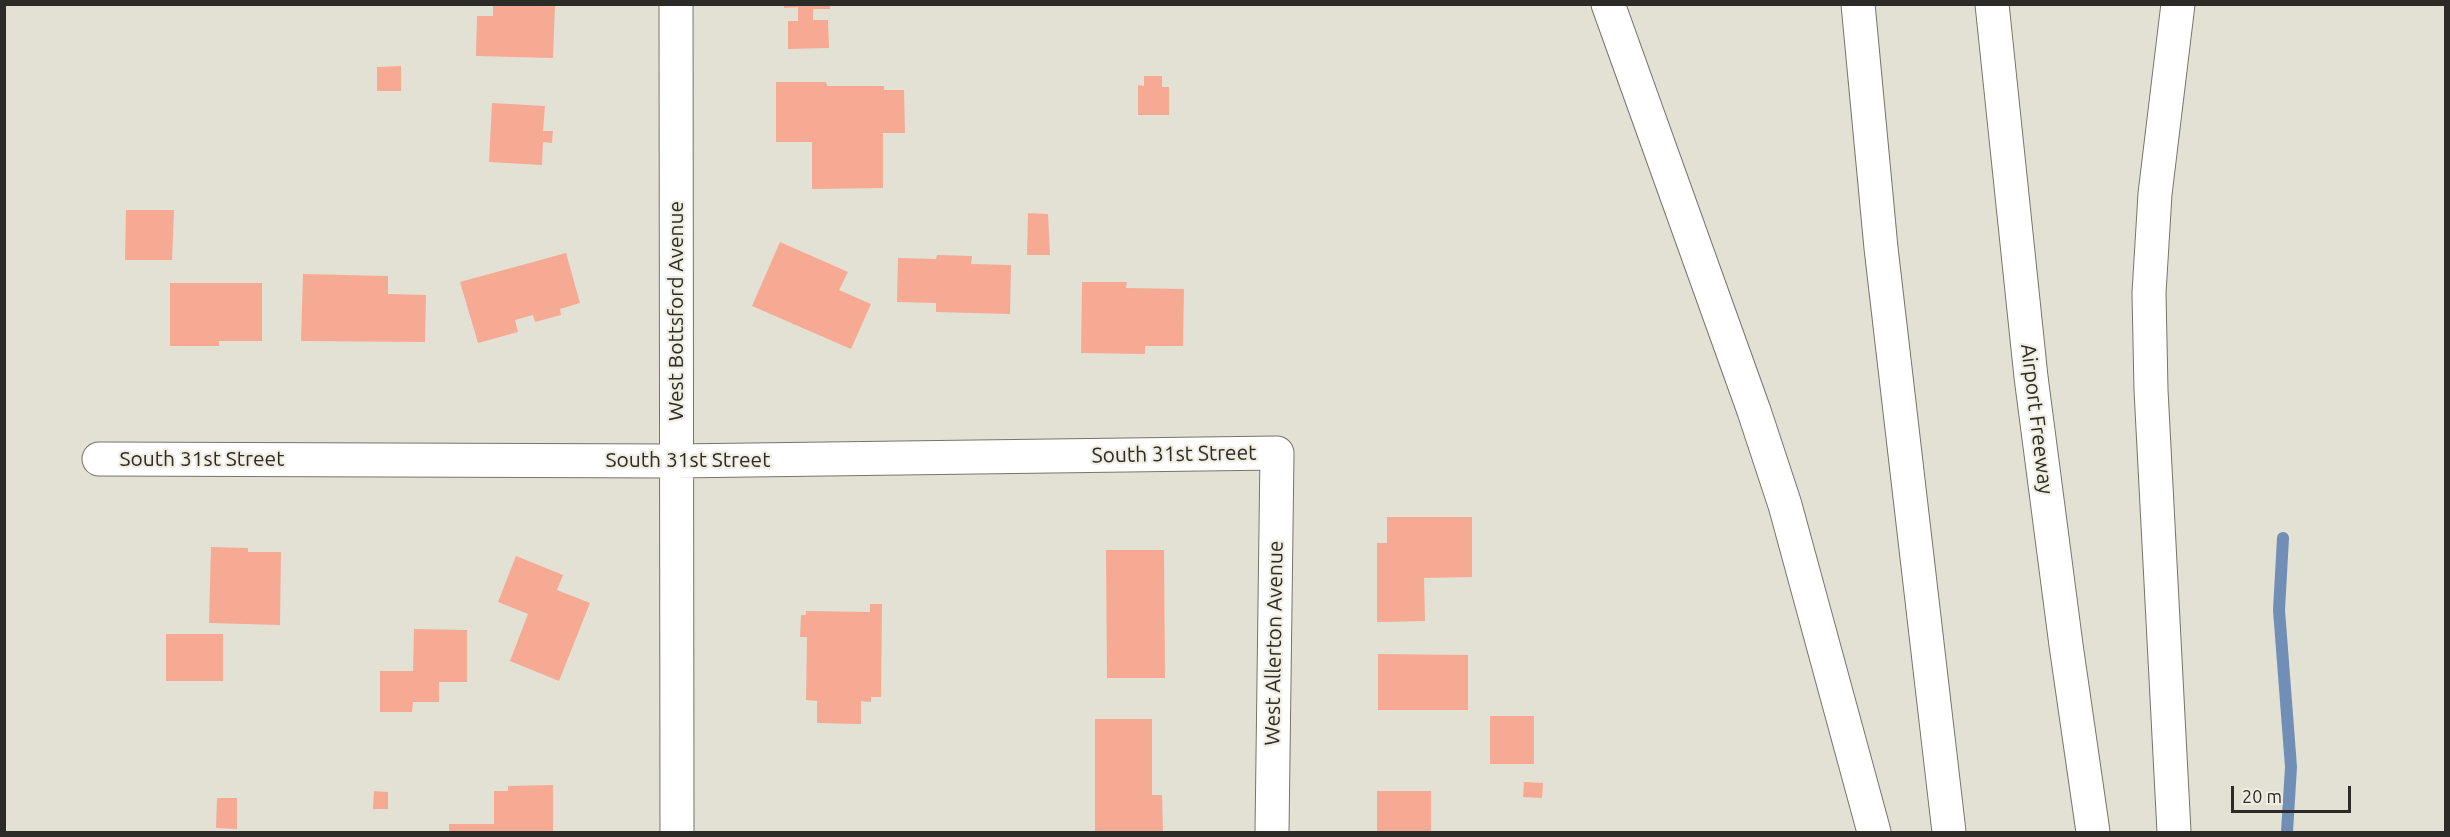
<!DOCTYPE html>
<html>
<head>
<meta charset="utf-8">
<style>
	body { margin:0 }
	#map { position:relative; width:2450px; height:837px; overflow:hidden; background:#e3e0d4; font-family:Ubuntu,sans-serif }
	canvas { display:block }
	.frame { position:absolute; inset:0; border:6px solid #2c2b27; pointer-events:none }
	.scale { position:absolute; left:2231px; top:786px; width:120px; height:27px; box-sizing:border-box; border:3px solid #2c2b27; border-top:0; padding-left:8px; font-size:18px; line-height:21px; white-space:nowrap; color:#2c2b27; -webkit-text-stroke:4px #f0ede1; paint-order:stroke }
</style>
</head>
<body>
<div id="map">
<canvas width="2450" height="837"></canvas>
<div class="frame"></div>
<div class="scale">20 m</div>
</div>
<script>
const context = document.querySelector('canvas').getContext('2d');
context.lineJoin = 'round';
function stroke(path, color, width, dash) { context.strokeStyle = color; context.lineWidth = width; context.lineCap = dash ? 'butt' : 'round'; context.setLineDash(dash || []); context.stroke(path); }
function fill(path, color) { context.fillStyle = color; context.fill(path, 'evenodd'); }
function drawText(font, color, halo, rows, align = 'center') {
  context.font = font + ' Ubuntu,sans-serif'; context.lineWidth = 4.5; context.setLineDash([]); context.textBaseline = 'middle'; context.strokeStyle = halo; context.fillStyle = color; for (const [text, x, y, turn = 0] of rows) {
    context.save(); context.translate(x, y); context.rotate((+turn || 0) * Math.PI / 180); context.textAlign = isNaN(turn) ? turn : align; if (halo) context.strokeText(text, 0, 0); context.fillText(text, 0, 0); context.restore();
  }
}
stroke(new Path2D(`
	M 2283,538 L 2279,610 L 2291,767 L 2287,832`), '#718fb6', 12);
fill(new Path2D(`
	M 493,4 L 555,4 L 553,58 L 476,56 L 477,16 L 493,16 Z
	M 784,4 L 830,4 L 830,9 L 813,9 L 813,20 L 828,20 L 829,48 L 788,49 L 788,21 L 798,21 L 798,7 L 784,8 Z
	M 401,66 L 401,91 L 377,91 L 377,67 Z
	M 1144,76 L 1162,76 L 1162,87 L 1169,87 L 1169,115 L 1138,115 L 1138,85 L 1144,86 Z
	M 776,82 L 826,82 L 827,86 L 884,86 L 884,90 L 904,90 L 905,133 L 883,133 L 883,188 L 812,189 L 812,142 L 776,142 Z
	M 492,103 L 545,106 L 543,131 L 553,131 L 552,143 L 543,142 L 542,165 L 489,162 Z
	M 126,210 L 174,210 L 172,260 L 125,260 Z
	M 1028,213 L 1048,214 L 1050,255 L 1027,255 Z
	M 780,242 L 848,272 L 839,290 L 871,304 L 851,349 L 752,306 Z
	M 566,253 L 580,303 L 560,309 L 561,315 L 535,322 L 533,315 L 515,320 L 518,332 L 478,343 L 460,282 Z
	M 937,255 L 972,256 L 971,264 L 1011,265 L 1010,314 L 936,312 L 936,303 L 897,302 L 898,258 L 936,259 Z
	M 303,274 L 388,276 L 388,294 L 426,295 L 425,342 L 301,341 Z
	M 1082,282 L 1127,282 L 1126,288 L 1184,289 L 1183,346 L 1145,346 L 1145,354 L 1081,353 Z
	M 170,283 L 262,283 L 262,341 L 219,341 L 219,346 L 170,346 Z
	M 1387,517 L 1472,517 L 1472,577 L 1424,578 L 1425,621 L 1377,622 L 1377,543 L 1387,543 Z
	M 211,547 L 248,548 L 248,552 L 281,552 L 280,625 L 209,623 Z
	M 1106,550 L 1164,550 L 1165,678 L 1107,678 Z
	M 516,556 L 563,575 L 557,590 L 590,603 L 559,681 L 510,661 L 528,614 L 498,602 Z
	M 870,604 L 882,604 L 881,697 L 871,697 L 871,702 L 861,701 L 861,724 L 817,723 L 817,701 L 806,700 L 807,637 L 800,637 L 801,615 L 806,615 L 806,611 L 870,612 Z
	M 414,629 L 467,630 L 467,682 L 439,682 L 439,702 L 413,702 L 412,712 L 380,712 L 380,671 L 413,671 Z
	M 166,634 L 223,634 L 223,681 L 166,681 Z
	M 1378,654 L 1468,655 L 1468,710 L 1378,710 Z
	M 1490,716 L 1534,716 L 1534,764 L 1490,764 Z
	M 1095,719 L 1152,719 L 1152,795 L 1162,795 L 1163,832 L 1095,832 Z
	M 1524,782 L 1543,783 L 1542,798 L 1523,797 Z
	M 553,785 L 553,832 L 449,832 L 449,824 L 494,824 L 494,791 L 508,791 L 508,786 Z
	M 374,791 L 388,792 L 388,809 L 373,809 Z
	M 1377,791 L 1431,791 L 1431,832 L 1377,832 Z
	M 217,798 L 237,798 L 237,829 L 216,828 Z`), '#f6aa94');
const street = new Path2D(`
	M 676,4 L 677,832
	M 99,459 L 676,461 L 1277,453 L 1272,832`);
const highway = new Path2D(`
	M 1608,4 L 1754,411 L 1785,505 L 1874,832
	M 1858,4 L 1881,248 L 1949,832
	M 1992,4 L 2031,377 L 2066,645 L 2093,832
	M 2174,832 L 2151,390 L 2149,293 L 2155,194 L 2178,4`);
stroke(street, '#77756a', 35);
stroke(highway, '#77756a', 35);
stroke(street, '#fff', 33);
stroke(highway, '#fff', 33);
drawText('21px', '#2c2b27', '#f0ede1', [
	["West Bottsford Avenue",676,311,-90],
	["Airport Freeway",2037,419,83],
	["South 31st Street",1174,454,-1],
	["South 31st Street",202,459],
	["South 31st Street",688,460],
	["West Allerton Avenue",1274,643,-89]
]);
</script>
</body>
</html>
